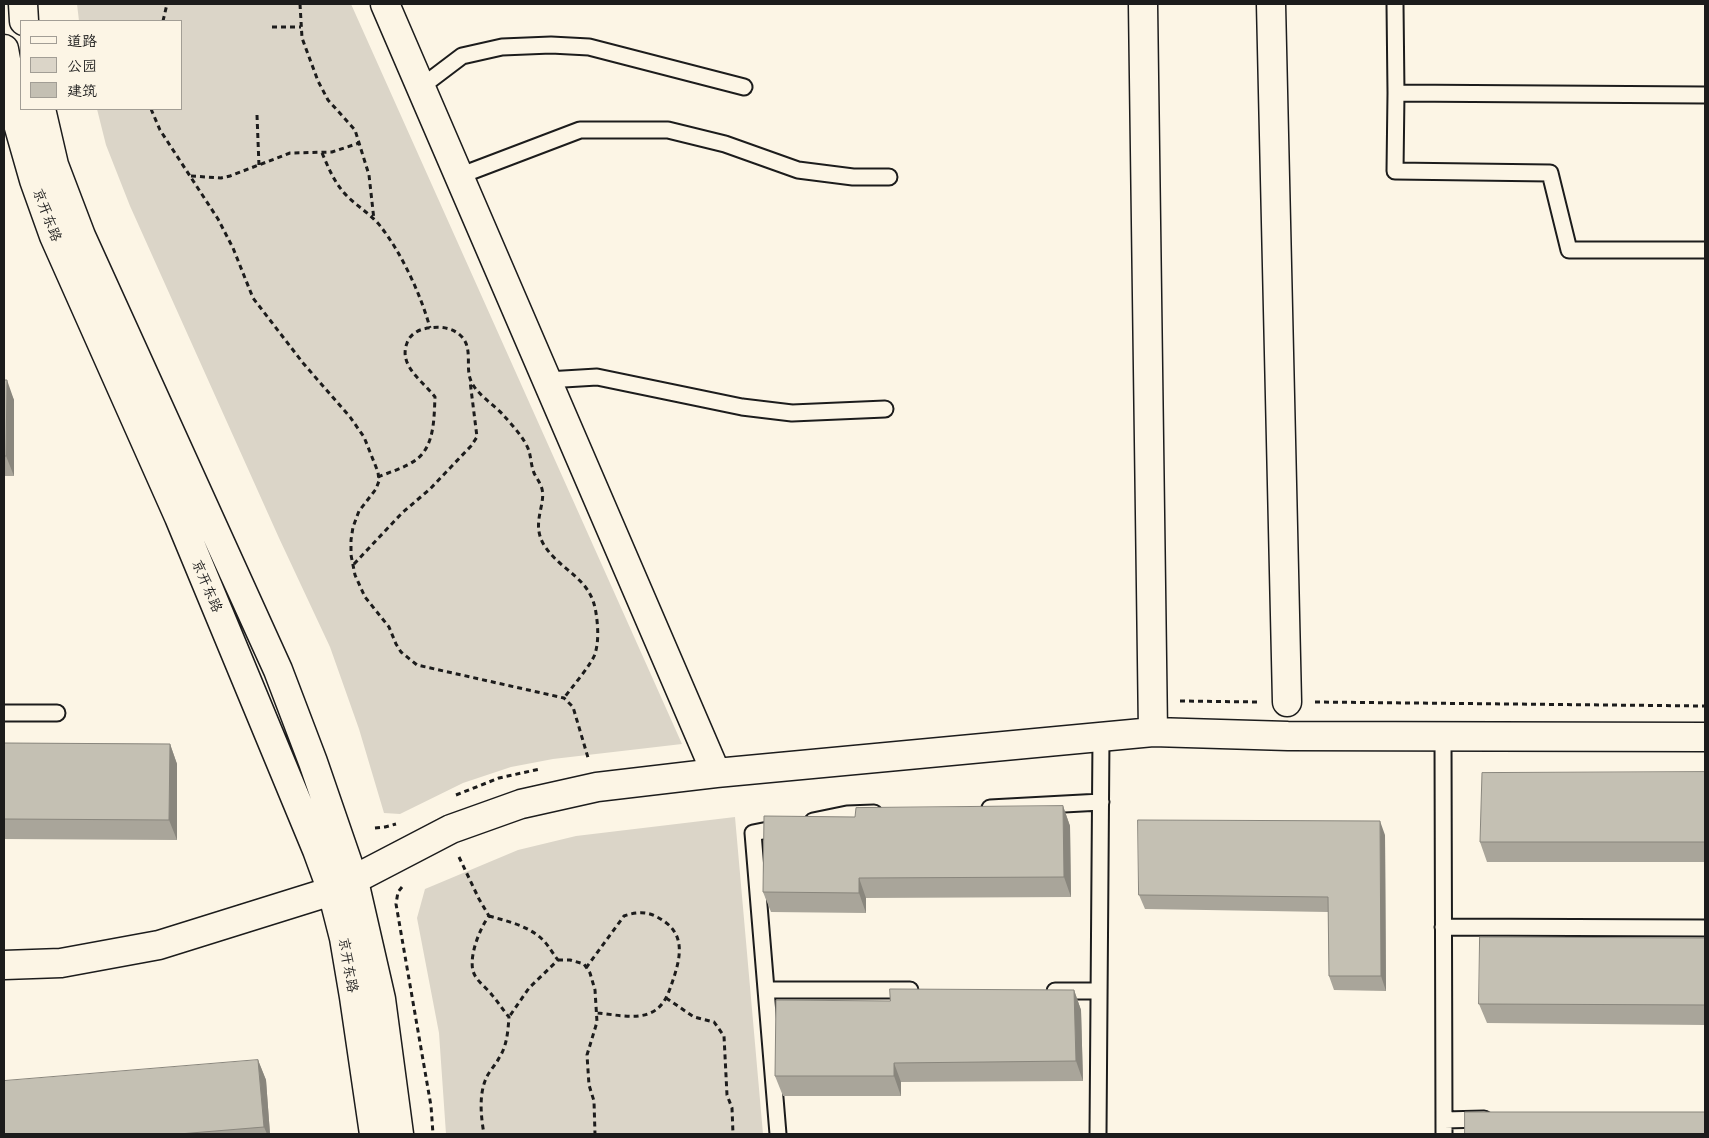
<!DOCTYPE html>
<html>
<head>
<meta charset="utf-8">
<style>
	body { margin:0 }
	#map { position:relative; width:1709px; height:1138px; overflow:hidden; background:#fcf5e5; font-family:Mali,"LXGW WenKai TC",sans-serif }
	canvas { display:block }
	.frame { position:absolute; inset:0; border:5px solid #1c1c1c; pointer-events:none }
	.legend { position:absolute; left:20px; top:20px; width:162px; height:90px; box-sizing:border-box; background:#fcf5e5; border:1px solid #a29e95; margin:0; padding:6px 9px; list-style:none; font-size:15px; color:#1c1c1c }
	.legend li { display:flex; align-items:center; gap:10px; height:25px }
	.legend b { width:25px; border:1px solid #a29e95 }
</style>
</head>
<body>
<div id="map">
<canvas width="1709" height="1138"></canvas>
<div class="frame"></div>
<ul class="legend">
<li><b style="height:6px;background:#fcf5e5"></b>道路</li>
<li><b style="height:14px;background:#dbd5c8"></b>公园</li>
<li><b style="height:14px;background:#c4c0b3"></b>建筑</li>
</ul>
</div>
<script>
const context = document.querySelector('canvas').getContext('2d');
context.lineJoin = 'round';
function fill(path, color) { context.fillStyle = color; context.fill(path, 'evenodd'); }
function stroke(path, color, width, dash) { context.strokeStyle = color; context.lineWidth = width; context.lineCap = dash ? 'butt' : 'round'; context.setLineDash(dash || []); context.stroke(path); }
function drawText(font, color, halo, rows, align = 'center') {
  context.font = font + ' Mali,"LXGW WenKai TC",sans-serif'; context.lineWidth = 4.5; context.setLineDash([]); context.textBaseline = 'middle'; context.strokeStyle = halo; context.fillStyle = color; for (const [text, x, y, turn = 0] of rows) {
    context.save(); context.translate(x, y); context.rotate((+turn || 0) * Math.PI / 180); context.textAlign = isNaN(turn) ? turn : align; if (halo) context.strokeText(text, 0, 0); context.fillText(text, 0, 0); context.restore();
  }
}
fill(new Path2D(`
	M 77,4 L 351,4 L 682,744 L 553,759 L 511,767 L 463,783 L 400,814 L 384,813 L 359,729 L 330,647 L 279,538 L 130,206 L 106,145 L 97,109 L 181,109 L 181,21 L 79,21 Z
	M 735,817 L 763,1134 L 446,1134 L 439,1033 L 417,918 L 425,889 L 518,850 L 576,836 Z`), '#dbd5c8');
const lane = new Path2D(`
	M 1395,4 L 1396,93
	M 421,87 L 462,56 L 502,47 L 551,45 L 589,47 L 744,87
	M 1705,95 L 1396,93 L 1395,171 L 1550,173 L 1569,250 L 1705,250
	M 459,176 L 580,130 L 668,130 L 725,144 L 798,170 L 853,177 L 889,177
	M 547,380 L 597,377 L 742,407 L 792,413 L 885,409
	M 4,713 L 57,713
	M 1443,737 L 1444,1134
	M 990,808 L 1101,802
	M 813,821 L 847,814 L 874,813
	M 1443,927 L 1705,928
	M 766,990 L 910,990
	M 1055,991 L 1099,991
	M 1444,1120 L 1484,1119
	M 778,1134 L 753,833 L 783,827
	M 1098,1134 L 1101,737`);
const street = new Path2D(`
	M 385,4 L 716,773
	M 1143,4 L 1153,732
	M 1271,4 L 1287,702
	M 4,965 L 61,963 L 159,945 L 332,891 L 451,829 L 521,804 L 597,787 L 716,773 L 1153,732 L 1288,736 L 1705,737`);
const secondary = new Path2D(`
	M 23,4 L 24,21
	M 4,49 L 18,124 L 34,180 L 54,236 L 179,517 L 317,850 L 332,891 L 344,938 L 354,997 L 374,1134
	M 41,109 L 54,165 L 81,236 L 278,670 L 313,762 L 354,881 L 381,999 L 399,1134`);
stroke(lane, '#1c1c1c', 19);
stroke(street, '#1c1c1c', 31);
stroke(secondary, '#1c1c1c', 31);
stroke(new Path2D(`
	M 300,4 L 302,38 L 318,81 L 328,100 L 355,130 L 369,175 L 374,220
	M 163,21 L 167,4
	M 272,27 L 301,27
	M 151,109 L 160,130 L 218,219 L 233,248 L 253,298 L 303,363 L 350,417 L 364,437 L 378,472 L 379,481 L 376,489 L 359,511 L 353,527 L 351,540 L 351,555 L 355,575 L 365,597 L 389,627 L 396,644 L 401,652 L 417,665 L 564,698 L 573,707 L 589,761
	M 257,115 L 259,166
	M 322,153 C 329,169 335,184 347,196 C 358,207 372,215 381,227 C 402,254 421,295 430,328
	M 191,176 L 221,178 L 230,176 L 290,153 L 332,152 L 359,143
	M 378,477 C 390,472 407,467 417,459 C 435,445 434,416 435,397 C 423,381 398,366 407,343 C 409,336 416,331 423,329 C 437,326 452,326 462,337 C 473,349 465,368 471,381 C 477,395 495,405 505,417 C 513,426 525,439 529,451 C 531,458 531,465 534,473 C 536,477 539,481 541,486 C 548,503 530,522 544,545 C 561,572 591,577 596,613 C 598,626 599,641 595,654 C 591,665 572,687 564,698
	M 354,564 L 402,513 L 430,489 L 471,446 L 477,437 L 470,381
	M 1180,701 L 1259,702
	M 1315,702 L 1705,706
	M 456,795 L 499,778 L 540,769
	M 375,828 L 385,827 L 396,824
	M 459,857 L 479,899 L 489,916 C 480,928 469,955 473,971 C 476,981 486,987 492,995 C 498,1002 503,1010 509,1017 C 508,1031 507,1046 499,1058 C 495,1066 488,1072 485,1081 C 479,1097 481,1117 484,1134
	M 402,887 L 398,892 L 396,904 L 431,1106 L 433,1134
	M 489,916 C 507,921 529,926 543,940 C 549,946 553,954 558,960 L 529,988 L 509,1017
	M 558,960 L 570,960 L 584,964 L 590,973 L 595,990 L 597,1022 L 587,1055 L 589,1085 L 594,1101 L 595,1134
	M 586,968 L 624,916 C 635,912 647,911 657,917 C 687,932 681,957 672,983 C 668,995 663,1008 650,1013 C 635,1020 613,1014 597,1013
	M 666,998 L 694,1017 L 714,1022 L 724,1036 L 727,1095 L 732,1108 L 733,1134`), '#1c1c1c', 3, [5, 4]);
stroke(lane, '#fcf5e5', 15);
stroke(street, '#fcf5e5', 28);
stroke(secondary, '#fcf5e5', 28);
fill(new Path2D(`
	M 4,380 L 14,400 L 14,476 L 4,476 Z
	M 4,743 L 170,744 L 177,764 L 177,840 L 4,839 Z
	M 1705,772 L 1705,862 L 1487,862 L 1480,842 Z
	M 1063,806 L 1070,826 L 1071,897 L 866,898 L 866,913 L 771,912 L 763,892 L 855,817 Z
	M 1385,835 L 1386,991 L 1334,990 L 1329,976 L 1328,912 L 1145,909 L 1139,895 Z
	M 1705,938 L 1705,1025 L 1487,1023 L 1479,1004 Z
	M 1074,990 L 1081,1010 L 1083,1081 L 901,1082 L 901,1096 L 783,1096 L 775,1076 L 890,1001 Z
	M 258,1060 L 266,1080 L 270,1134 L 4,1134 Z`), '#a9a59a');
fill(new Path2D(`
	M 7,380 L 14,400 L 14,476 L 6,456 Z
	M 170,744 L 177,764 L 177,840 L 169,820 Z
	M 1063,806 L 1070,826 L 1071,897 L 1064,877 Z
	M 1380,821 L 1385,835 L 1386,991 L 1381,976 Z
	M 859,878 L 866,898 L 866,913 L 859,893 Z
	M 1074,990 L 1081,1010 L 1083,1081 L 1076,1061 Z
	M 258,1060 L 266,1080 L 270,1134 L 267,1134 L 264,1127 Z
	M 894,1063 L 901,1082 L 901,1096 L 894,1076 Z`), '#89867d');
const building = new Path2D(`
	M 4,380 L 7,380 L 6,456 L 4,456 Z
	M 4,743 L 170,744 L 169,820 L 4,819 Z
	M 1705,772 L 1705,842 L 1480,842 L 1482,773 Z
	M 1063,806 L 1064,877 L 859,878 L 859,893 L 763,892 L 764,816 L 855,817 L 856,808 Z
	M 1138,820 L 1380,821 L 1381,976 L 1329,976 L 1328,897 L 1139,895 Z
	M 1480,937 L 1705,938 L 1705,1005 L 1479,1004 Z
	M 890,989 L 1074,990 L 1076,1061 L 894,1063 L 894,1076 L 775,1076 L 776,1000 L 890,1001 Z
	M 258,1060 L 264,1127 L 179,1134 L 4,1134 L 4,1081 Z
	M 1465,1112 L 1705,1112 L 1705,1134 L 1465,1134 Z`);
fill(building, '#c4c0b3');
stroke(building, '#89867d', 1);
drawText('14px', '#1c1c1c', '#fcf5e5', [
	["京开东路",47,215,69],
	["京开东路",207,586,67],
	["京开东路",348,965,80]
]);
</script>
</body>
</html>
